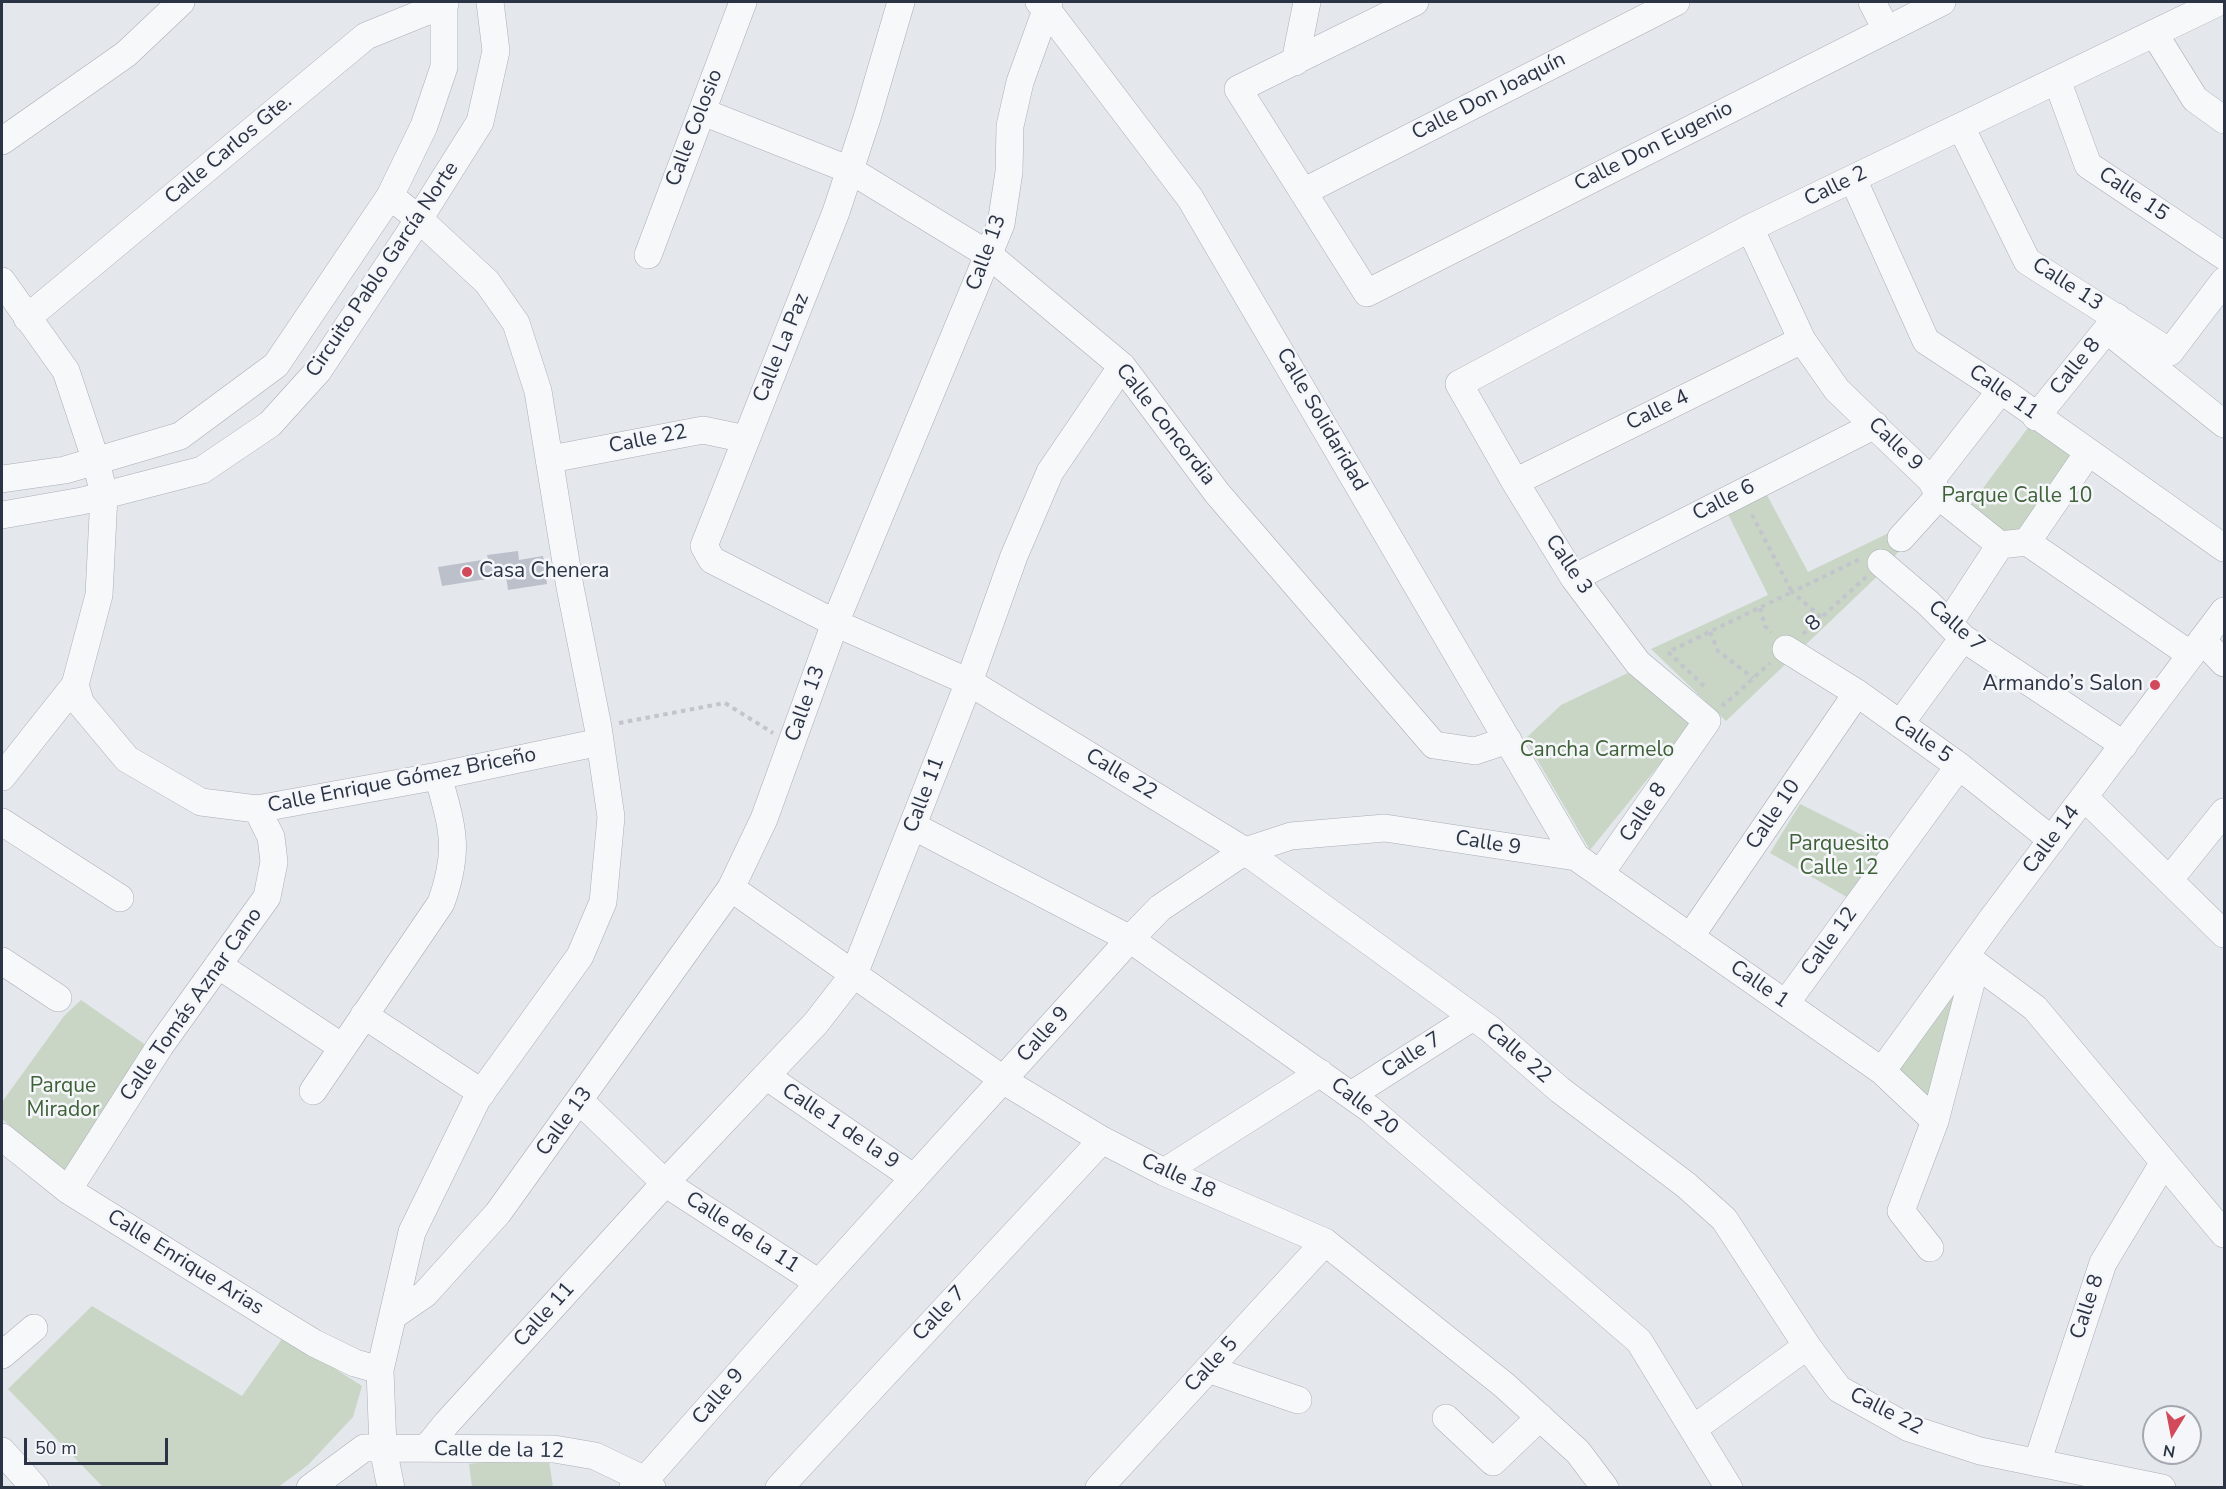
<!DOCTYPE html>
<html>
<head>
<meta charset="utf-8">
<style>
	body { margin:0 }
	#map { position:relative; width:2226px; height:1489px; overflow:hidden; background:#e4e7ec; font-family:"Nunito Sans",sans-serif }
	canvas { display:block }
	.frame { position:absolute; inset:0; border:3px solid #2b3445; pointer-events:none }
	.north { position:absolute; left:2142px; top:1405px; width:60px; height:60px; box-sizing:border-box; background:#f4f6f9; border:2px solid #a4a8b1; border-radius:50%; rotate:190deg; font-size:16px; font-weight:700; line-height:24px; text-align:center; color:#2b3445 }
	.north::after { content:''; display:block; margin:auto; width:21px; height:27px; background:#d1495b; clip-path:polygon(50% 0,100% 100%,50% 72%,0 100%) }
	.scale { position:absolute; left:24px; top:1438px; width:144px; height:27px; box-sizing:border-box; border:3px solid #2b3445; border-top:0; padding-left:8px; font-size:18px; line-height:21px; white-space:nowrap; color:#2b3445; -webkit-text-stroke:4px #f4f6f9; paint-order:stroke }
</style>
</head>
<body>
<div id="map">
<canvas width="2226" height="1489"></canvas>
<div class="frame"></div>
<div class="north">N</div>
<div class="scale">50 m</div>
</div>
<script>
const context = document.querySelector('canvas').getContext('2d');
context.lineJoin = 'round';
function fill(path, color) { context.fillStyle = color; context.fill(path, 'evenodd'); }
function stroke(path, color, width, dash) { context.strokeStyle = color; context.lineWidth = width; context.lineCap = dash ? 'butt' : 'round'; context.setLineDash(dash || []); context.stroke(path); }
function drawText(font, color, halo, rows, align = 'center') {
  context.font = font + ' "Nunito Sans",sans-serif'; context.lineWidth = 5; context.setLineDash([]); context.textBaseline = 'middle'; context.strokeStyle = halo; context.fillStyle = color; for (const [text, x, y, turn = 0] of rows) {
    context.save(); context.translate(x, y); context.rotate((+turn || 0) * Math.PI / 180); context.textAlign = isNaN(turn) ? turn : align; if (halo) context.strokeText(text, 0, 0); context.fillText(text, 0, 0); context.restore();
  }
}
fill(new Path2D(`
	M 2036,417 L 2088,453 L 2020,549 L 1966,511 Z
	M 1760,482 L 1808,572 L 1924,516 L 1887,567 L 1726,721 L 1651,649 L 1768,595 L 1722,502 Z
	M 1632,671 L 1694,722 L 1590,850 L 1525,739 L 1561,705 Z
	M 1800,804 L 1890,849 L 1852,900 L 1770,853 Z
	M 1965,982 L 1933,1108 L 1894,1068 Z
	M 81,1000 L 153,1050 L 70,1176 L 2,1119 L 2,1102 L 64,1016 Z
	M 92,1306 L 242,1396 L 284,1336 L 362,1386 L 353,1417 L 308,1465 L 277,1488 L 103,1487 L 8,1389 Z
	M 548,1454 L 553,1487 L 472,1487 L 469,1464 Z`), '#c9d6c5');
fill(new Path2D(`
	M 518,551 L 519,560 L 543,556 L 547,584 L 508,590 L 506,576 L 442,586 L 438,567 L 488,559 L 487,555 Z`), '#bbc0ca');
const minor = new Path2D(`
	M 901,2 L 867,118 L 836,212 L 704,546 L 712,560 L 835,623 L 969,682 L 1245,851 L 1490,1029 L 1560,1090 L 1686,1185 L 1724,1219 L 1807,1346 L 1839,1389 L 1909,1428 L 1980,1451 L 2162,1488
	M 1039,2 L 1046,8 L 1190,198 L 1576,857 L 1882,1071 L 1935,1121
	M 1415,2 L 1238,89 L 1367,293 L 1942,2
	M 1872,2 L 1886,29
	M 2154,33 L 2195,99 L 2224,120
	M 1295,62 L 1307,2
	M 2057,80 L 2088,165 L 2224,256
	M 703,112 L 850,170 L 989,255 L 1122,366 L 1217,493 L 1434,745 L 1475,751 L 1508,740
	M 1961,127 L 2027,261 L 2170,352 L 2224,281
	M 2,141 L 126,54 L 181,2
	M 1853,179 L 1926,341 L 2001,390 L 2224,548
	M 1303,192 L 1676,2
	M 390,196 L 419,219 L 487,282 L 516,323 L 538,391 L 570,587 L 598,727 L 611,817 L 603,902 L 580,956 L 477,1099 L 412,1232 L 380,1370 L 383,1448 L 391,1488
	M 1750,228 L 1802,340 L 1837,390 L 1931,480 L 1939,496 L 2000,545 L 2027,542 L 2191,655
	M 648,255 L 743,2
	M 2,281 L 66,371 L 96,461 L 104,495 L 99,595 L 75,685 L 2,777
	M 27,318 L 366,36 L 445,4
	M 2107,330 L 2224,424
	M 2036,417 L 2117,317
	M 551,459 L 703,430 L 746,439
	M 2,479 L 65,470 L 180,436 L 276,365 L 390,196 L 424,126 L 444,67 L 444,2
	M 1931,480 L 2001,390
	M 1515,482 L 1802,340
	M 2,515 L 82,501 L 202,470 L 270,424 L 318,371 L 419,219 L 480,122 L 496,51 L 490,2
	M 1901,538 L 1939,496
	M 2027,542 L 2088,453
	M 1881,563 L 1928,603 L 1963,638 L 2124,745
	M 1574,578 L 1875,425
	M 1949,623 L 2000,545
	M 2202,640 L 2224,663
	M 1786,649 L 1857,693 L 1959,766 L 2052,840
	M 75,685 L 81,704 L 127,759 L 201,802 L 257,809 L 438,776 L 600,742
	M 1900,724 L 1963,638
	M 2084,797 L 2224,934
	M 2,822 L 120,898
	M 913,826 L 1130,939 L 1370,1109 L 1639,1341 L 1729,1488
	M 1600,874 L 1707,721 L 1638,663 L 1574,578 L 1515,482 L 1459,384 L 1750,228 L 2219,2
	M 2170,879 L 2224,812
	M 731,888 L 1014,1087 L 1102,1140 L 1164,1172 L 1325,1242 L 1504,1385 L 1578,1452 L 1605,1488
	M 1690,937 L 1857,693
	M 1965,956 L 2035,1008 L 2224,1234
	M 2,961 L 58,998
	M 218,965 L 342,1047
	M 1786,1003 L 1959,766
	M 364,1015 L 482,1093
	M 1882,1071 L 1992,919 L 2224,611
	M 766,1076 L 914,1178
	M 313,1091 L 441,903 C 460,850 453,829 438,776
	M 1351,1095 L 1473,1017
	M 580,1101 L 665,1183 L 819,1283
	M 2,1137 L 68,1190 L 278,1321 L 314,1343 L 355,1363 L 380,1370
	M 1164,1172 L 1320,1073
	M 68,1190 L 160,1046 L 267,897 L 274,862 L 271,837 L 257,809
	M 1930,1248 L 1901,1211 L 1935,1121 L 1976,964
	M 393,1316 L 425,1294 L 498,1213 L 731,888 L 764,819 L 835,623 L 1001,224 L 1009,172 L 1010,126 L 1020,82 L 1049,2
	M 2,1355 L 34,1328
	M 1208,1369 L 1298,1400
	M 1446,1418 L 1493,1462 L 1540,1417
	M 1693,1429 L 1807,1346
	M 426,1449 L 446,1424 L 665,1183 L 816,1023 L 854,974 L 969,682 L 1014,556 L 1050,472 L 1122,366
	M 2,1451 L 35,1488
	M 2037,1463 L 2103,1263 L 2164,1162
	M 310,1488 L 364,1448 L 373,1448 L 554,1449 L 595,1456 L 645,1480 L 652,1488
	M 633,1488 L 645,1480 L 819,1283 L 1130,939 L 1160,908 L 1245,851 L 1291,836 L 1385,828 L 1576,857
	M 779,1488 L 1102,1140
	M 1099,1488 L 1325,1242`);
stroke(minor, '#a9aeb7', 28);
stroke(new Path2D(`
	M 1760,608 L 1765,626 L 1771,633
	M 1821,617 L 1792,592 L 1860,559
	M 1710,632 L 1718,651 L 1753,678
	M 1803,634 L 1866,577
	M 1704,686 L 1668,652 L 1792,592 L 1750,511
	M 1722,703 L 1724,705 L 1770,663
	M 619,723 L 725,703 L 773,733`), '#c2c5cb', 4, [4.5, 4.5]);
stroke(minor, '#f7f8fa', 27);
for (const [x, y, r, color] of [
	[467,572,6,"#d1495b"],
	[2155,685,6,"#d1495b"]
]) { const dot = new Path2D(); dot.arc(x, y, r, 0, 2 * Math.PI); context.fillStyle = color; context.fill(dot); stroke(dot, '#f4f6f9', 2); }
drawText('21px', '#2b3445', '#f4f6f9', [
	["Calle Don Joaquín",1489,97,-27],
	["Calle Colosio",695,128,-69],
	["Calle Don Eugenio",1654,147,-27],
	["Calle Carlos Gte.",229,150,-40],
	["Calle 2",1836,187,-26],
	["Calle 15",2133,195,34],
	["Calle 13",987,253,-70],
	["Circuito Pablo García Norte",383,270,-56],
	["Calle 13",2067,285,33],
	["Calle La Paz",782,348,-68],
	["Calle 8",2076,367,-51],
	["Calle 11",2003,393,35],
	["Calle 4",1658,411,-26],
	["Calle Solidaridad",1321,420,60],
	["Calle Concordia",1165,425,52],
	["Calle 22",648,440,-11],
	["Calle 9",1895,445,44],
	["Calle 6",1724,501,-27],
	["Calle 3",1568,565,56],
	["8",1814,624,-42],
	["Calle 7",1956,627,41],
	["Calle 13",806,704,-70],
	["Calle 5",1922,740,35],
	["Calle 22",1121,775,31],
	["Calle Enrique Gómez Briceño",402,781,-11],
	["Calle 11",925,795,-69],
	["Calle 8",1644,813,-56],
	["Calle 10",1774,815,-56],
	["Calle 14",2052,840,-53],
	["Calle 9",1488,844,9],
	["Calle 12",1830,942,-54],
	["Calle 1",1759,985,35],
	["Calle Tomás Aznar Cano",192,1005,-55],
	["Calle 9",1044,1035,-48],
	["Calle 22",1518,1054,41],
	["Calle 7",1412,1056,-33],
	["Calle 20",1364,1107,38],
	["Calle 13",565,1122,-54],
	["Calle 1 de la 9",840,1127,34],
	["Calle 18",1178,1177,25],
	["Calle de la 11",742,1233,33],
	["Calle Enrique Arias",185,1263,32],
	["Calle 8",2088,1307,-72],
	["Calle 7",940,1314,-47],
	["Calle 11",545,1315,-48],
	["Calle 5",1212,1365,-47],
	["Calle 9",719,1397,-49],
	["Calle 22",1886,1412,27],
	["Calle de la 12",499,1451,1]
]);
drawText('21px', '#3f6138', '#f4f6f9', [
	["Parque Calle 10",2017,497],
	["Cancha Carmelo",1597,751],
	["Parquesito",1839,845],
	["Calle 12",1839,869],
	["Parque",63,1087],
	["Mirador",63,1111]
]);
drawText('21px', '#2b3445', '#f4f6f9', [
	["Casa Chenera",479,572],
	["Armando’s Salon",2143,685,"right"]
], 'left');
</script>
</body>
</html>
